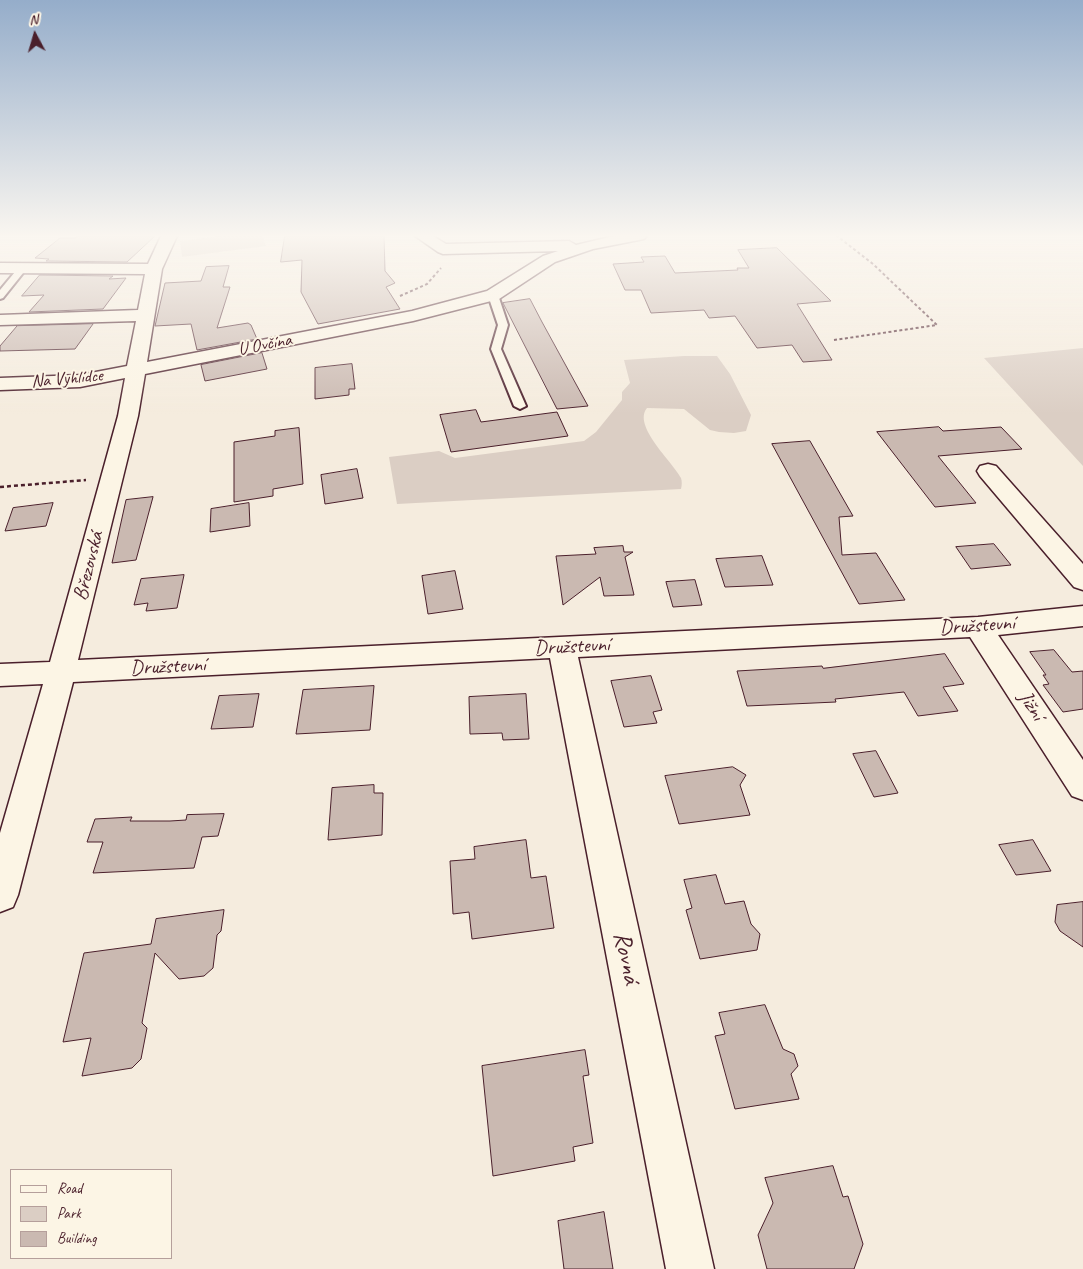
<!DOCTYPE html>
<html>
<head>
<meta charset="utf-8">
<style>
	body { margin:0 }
	#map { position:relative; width:1083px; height:1269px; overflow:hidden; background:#f5ecde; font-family:Caveat,sans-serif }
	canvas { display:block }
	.legend { position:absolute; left:10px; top:1169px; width:162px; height:90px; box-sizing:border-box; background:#fcf5e5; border:1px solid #b59f9b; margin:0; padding:6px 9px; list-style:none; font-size:15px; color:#4a1f2b }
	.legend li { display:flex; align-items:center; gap:10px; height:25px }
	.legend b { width:25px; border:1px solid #b59f9b }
	.north { position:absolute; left:10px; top:10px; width:50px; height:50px; -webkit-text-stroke:4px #fcf5e5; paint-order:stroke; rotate:354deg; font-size:14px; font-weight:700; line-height:20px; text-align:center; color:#4a1f2b }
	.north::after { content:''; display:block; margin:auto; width:18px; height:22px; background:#4a1f2b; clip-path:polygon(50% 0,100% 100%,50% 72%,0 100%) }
</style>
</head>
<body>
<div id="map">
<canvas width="1083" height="1269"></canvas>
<ul class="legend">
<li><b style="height:6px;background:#fcf5e5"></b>Road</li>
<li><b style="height:14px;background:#dbcec4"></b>Park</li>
<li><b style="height:14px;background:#cab9b1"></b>Building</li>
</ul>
<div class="north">N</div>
</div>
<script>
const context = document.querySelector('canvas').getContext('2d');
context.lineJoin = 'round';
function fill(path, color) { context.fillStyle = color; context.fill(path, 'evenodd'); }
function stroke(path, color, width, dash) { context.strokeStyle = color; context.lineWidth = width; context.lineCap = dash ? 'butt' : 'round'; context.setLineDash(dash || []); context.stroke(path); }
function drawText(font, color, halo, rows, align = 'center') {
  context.font = font + ' Caveat,sans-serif'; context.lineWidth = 4; context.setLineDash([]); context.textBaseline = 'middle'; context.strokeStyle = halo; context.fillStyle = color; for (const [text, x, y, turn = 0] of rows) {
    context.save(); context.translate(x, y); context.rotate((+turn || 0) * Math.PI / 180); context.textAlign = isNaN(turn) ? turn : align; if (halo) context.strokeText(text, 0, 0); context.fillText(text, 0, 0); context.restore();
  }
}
fill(new Path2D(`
	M 221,236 L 263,236 L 266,246 L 182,257 L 180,241 Z
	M 1083,348 L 1083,466 L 984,358 Z
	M 684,356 L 717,356 L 730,374 L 751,415 L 746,431 L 734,433 L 719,432 L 710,430 L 684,409 L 647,408 C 632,426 673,462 681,478 C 682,481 682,485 681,489 L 397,504 L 389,457 L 439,451 L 455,458 L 584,441 L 596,432 L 622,400 L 622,392 L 630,383 L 624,360 Z`), '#dbcec4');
const building = new Path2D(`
	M 77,236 L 155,236 L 127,262 L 46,261 L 49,259 L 35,258 L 60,238 L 75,238 Z
	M 285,236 L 384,236 L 385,271 L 395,283 L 386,287 L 400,309 L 318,324 L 301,292 L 302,260 L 281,262 Z
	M 777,248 L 831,301 L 797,304 L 832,360 L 803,362 L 792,345 L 757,348 L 735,316 L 709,318 L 704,310 L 651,313 L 641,290 L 625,290 L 613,264 L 644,262 L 641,257 L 665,256 L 675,273 L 738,270 L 737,268 L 749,268 L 738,250 Z
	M 229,266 L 223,287 L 230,287 L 217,328 L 248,323 L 251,325 L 257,339 L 197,350 L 191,324 L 155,326 L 165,283 L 201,281 L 206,267 Z
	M 40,275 L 113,276 L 109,279 L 126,278 L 103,309 L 29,312 L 44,295 L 22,296 Z
	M 530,299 L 542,322 L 588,406 L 557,409 L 503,303 Z
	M 93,324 L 75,349 L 0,351 L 0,346 L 17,326 Z
	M 262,353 L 267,369 L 205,381 L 201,365 Z
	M 352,364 L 355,389 L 349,389 L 349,395 L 315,399 L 315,368 Z
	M 476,410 L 481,422 L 557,412 L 568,436 L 451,452 L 440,415 Z
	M 939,427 L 943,431 L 1001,427 L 1022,449 L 938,456 L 976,503 L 935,507 L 877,432 Z
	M 299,428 L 303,484 L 273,489 L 273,496 L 234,502 L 234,442 L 275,436 L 275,431 Z
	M 810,441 L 853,516 L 839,517 L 842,555 L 876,553 L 905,600 L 859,604 L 772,444 Z
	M 357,469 L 363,498 L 325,504 L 321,475 Z
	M 153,497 L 136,560 L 112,563 L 126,500 Z
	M 53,503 L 46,526 L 5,531 L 13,508 Z
	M 249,503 L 250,526 L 210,532 L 211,509 Z
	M 994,544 L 1011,565 L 971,569 L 956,547 Z
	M 623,546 L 624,552 L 633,552 L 625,557 L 634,595 L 604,596 L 600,577 L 563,605 L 556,556 L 596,554 L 594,548 Z
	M 762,556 L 773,585 L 725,587 L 716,559 Z
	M 455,571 L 463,609 L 428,614 L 422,576 Z
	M 184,575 L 177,608 L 146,611 L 148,603 L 134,605 L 141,579 Z
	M 695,580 L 702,605 L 673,607 L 666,582 Z
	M 1054,650 L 1072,672 L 1083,671 L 1083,709 L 1063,712 L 1043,685 L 1049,684 L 1043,675 L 1046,675 L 1030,652 Z
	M 945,654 L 964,684 L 943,687 L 958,711 L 918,716 L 904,692 L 835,699 L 836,702 L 747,706 L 737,671 L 822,666 L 823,668 Z
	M 651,676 L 662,710 L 653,712 L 657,723 L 624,727 L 611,681 Z
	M 374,686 L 370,730 L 296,734 L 303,690 Z
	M 259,694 L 253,727 L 211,729 L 219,696 Z
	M 526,694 L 529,739 L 503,740 L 502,733 L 470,734 L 469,697 Z
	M 876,751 L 898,793 L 874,797 L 853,754 Z
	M 733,767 L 746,775 L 740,785 L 750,815 L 679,824 L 665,776 Z
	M 374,785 L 374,793 L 383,793 L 382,835 L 328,840 L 332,788 Z
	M 224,814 L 218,836 L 202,837 L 194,868 L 93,873 L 103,842 L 87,842 L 95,819 L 132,817 L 130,821 L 170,821 L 186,820 L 187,815 Z
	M 526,840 L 531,878 L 546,876 L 554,928 L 472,939 L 469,912 L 453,914 L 450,861 L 475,859 L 474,847 Z
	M 1033,840 L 1051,871 L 1016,875 L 999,845 Z
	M 716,875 L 725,904 L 744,901 L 751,924 L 760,934 L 757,950 L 700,959 L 686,910 L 692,908 L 684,880 Z
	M 1083,902 L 1083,947 L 1060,931 L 1055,922 L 1057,905 Z
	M 224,910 L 221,931 L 217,935 L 213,968 L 204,976 L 179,979 L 155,953 L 142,1023 L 147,1028 L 141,1059 L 132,1068 L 82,1076 L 91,1038 L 63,1042 L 84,953 L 151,944 L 156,919 Z
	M 765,1005 L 783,1049 L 794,1054 L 798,1066 L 791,1074 L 799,1099 L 735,1109 L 715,1036 L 725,1034 L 719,1013 Z
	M 585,1050 L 589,1075 L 583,1076 L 593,1143 L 573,1147 L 575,1161 L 493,1176 L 482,1066 Z
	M 833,1166 L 843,1197 L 848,1196 L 863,1244 L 854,1269 L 767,1269 L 758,1235 L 773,1203 L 765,1178 Z
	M 604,1212 L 613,1269 L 564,1269 L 558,1221 Z`);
fill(building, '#cab9b1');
stroke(building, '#4a1f2b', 1);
const service = new Path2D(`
	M 20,266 L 27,268 L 3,298 L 0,299 L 0,290 Z
	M 493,292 L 498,295 L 508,325 L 501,349 L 526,406 L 520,409 L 514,406 L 491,349 L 498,325 L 488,295 Z`);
const minor = new Path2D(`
	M 161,236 L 177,236 L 162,269 L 147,362 L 412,311 L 487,291 L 543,256 L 558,251 L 443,254 L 438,252 L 415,236 L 433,236 L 446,244 L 569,241 L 576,245 L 614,236 L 647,236 L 644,239 L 593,249 L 555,262 L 499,299 L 413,321 L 145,374 L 138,416 L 78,660 L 978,617 L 1083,606 L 1083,626 L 998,635 L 1083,760 L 1083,800 L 1072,796 L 970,637 L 578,657 L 714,1269 L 666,1269 L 550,658 L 73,682 L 18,895 L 13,907 L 0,912 L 0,833 L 43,684 L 0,686 L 0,664 L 50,662 L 118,416 L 125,378 L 80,387 L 0,390 L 0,378 L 80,375 L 127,366 L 136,321 L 0,325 L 0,315 L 138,310 L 145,274 L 0,273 L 0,263 L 148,264 Z
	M 988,464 L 996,466 L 1083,564 L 1083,590 L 1074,587 L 980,476 L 977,471 L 980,466 Z`);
stroke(service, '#4a1f2b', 4);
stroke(minor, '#4a1f2b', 3);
stroke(new Path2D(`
	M 400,296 L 427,284 L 441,268
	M 834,340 L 937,325 L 873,264 L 837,236`), '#4a1f2b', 2, [3, 2.5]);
stroke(new Path2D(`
	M 0,487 L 86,480`), '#4a1f2b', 2.5, [4, 3]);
fill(service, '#fcf5e5');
fill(minor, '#fcf5e5');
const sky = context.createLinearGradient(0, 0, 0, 414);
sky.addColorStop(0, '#95adca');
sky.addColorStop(0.57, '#faf6f0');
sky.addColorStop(1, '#faf6f000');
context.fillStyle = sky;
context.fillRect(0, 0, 1083, 414);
drawText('18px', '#4a1f2b', '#fcf5e5', [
	["U Ovčína",265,345,-11],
	["Na Vyhlídce",67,379,-5]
]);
drawText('21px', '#4a1f2b', '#fcf5e5', [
	["Březovská",89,566,-76],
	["Družstevní",977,626,-4],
	["Družstevní",572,647,-3],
	["Družstevní",168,667,-3],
	["Jižní",1031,706,57]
]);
drawText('25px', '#4a1f2b', '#fcf5e5', [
	["Rovná",626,958,78]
]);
</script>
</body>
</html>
